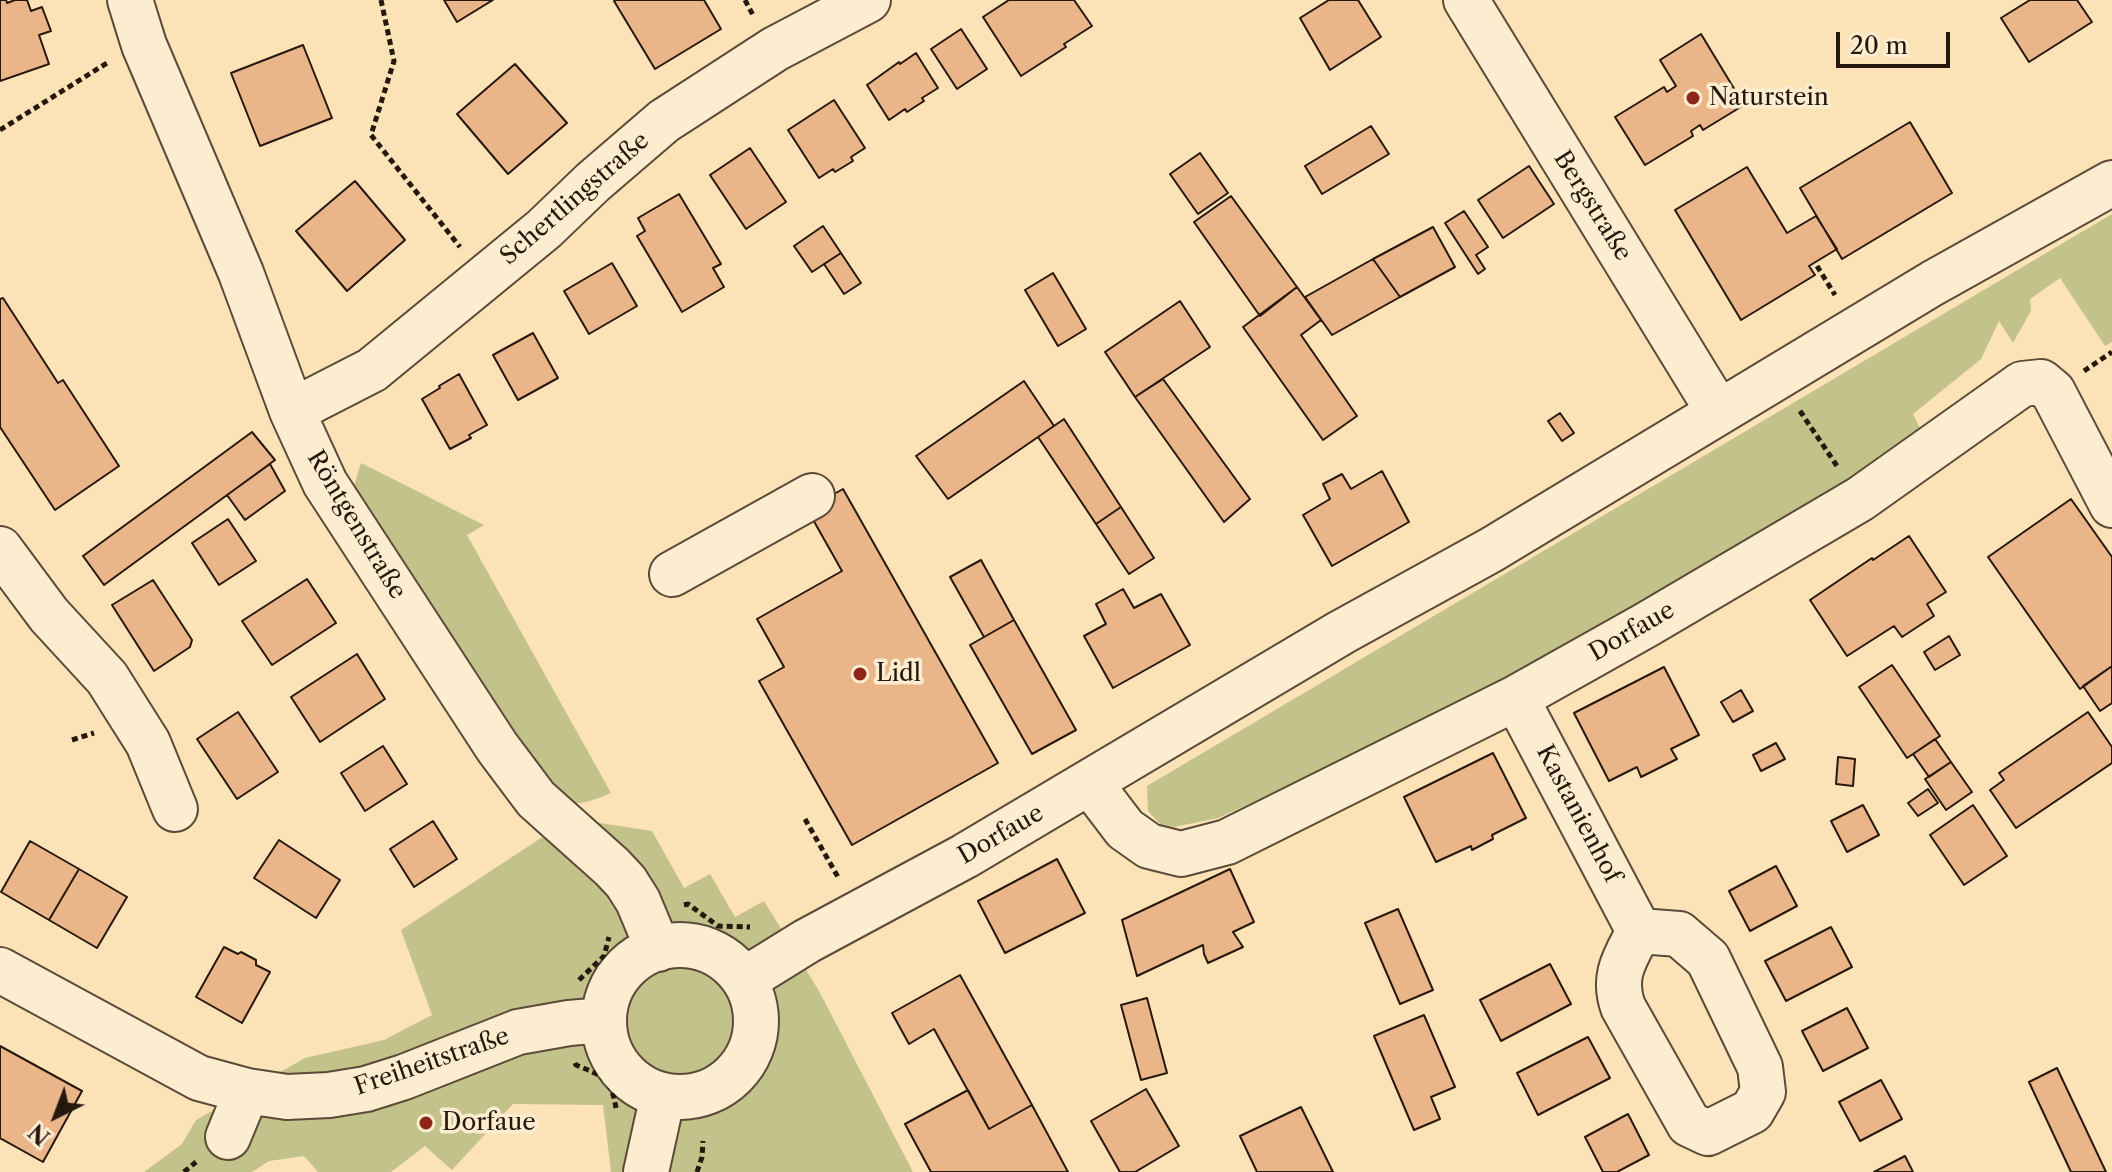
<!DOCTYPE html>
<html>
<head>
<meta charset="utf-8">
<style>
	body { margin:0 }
	#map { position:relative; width:2112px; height:1172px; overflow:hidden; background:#fbe2b7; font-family:"Libre Caslon Text",serif }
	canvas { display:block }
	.north { position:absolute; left:16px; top:1076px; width:80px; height:80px; -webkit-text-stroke:6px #fcecd0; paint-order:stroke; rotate:222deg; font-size:22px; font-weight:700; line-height:32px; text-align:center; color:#26180d }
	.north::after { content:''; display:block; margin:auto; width:28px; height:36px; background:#26180d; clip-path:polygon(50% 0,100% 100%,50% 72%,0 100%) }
	.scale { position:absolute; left:1836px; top:32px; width:114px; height:36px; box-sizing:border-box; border:4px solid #26180d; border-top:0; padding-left:10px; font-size:24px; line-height:28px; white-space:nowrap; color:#26180d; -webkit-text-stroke:6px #fcecd0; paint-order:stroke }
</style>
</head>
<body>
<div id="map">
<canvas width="2112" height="1172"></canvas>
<div class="north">N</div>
<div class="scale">20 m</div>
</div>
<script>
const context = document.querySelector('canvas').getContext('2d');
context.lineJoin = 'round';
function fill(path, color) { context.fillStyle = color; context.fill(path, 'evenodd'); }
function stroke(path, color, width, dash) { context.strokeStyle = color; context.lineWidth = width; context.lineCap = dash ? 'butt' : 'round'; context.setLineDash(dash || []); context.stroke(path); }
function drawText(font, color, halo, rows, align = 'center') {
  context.font = font + ' "Libre Caslon Text",serif'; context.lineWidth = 7; context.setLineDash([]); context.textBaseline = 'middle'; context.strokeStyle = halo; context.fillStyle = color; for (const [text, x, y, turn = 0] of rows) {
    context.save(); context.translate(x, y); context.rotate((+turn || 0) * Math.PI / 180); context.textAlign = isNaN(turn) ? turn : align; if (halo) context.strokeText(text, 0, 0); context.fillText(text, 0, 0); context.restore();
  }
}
fill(new Path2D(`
	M 2112,214 L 2112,342 L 2105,346 L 2060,278 L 2030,299 L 2031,311 L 2013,343 L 1999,321 L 1981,359 L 1913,414 L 1925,438 L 1514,684 L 1218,818 L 1174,827 L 1161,825 L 1148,811 L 1147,786 Z
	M 361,463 L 484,525 L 467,535 L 611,793 C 592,801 576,808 556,799 L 353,489 Z
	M 587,821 L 652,831 L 684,888 L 710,874 L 735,917 L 764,901 L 819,991 L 913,1172 L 611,1172 L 603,1105 L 513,1104 L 452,1170 L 425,1146 L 391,1172 L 318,1172 L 304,1156 L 269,1161 L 252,1172 L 144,1172 L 182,1144 L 196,1120 L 305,1058 L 384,1040 L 432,1015 L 401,930 L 541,838 Z`), '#c3c28a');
const building = new Path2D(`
	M 0,0 L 6,0 L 7,3 L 15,0 L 27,0 L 31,11 L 42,7 L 51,31 L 39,35 L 49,64 L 0,81 Z
	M 444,0 L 493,0 L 457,22 Z
	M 616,0 L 704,0 L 721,29 L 655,69 L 614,1 Z
	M 1009,0 L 1074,0 L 1092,26 L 1064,44 L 1066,47 L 1021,76 L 983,17 Z
	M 1329,0 L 1358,0 L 1381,37 L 1330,70 L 1300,18 Z
	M 2030,0 L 2077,0 L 2092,22 L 2029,62 L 2001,18 Z
	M 961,29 L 987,69 L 957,89 L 931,49 Z
	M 1701,34 L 1744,105 L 1703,130 L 1700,125 L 1691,131 L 1693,136 L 1645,165 L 1615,117 L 1664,87 L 1667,92 L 1676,86 L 1660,60 Z
	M 303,45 L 332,118 L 260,146 L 231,73 Z
	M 916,53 L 938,88 L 922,98 L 924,101 L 907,112 L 905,109 L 889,120 L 867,85 L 899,62 L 900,64 Z
	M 515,64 L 567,123 L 508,174 L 457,114 Z
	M 834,100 L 865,148 L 851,157 L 853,161 L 835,172 L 833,169 L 819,178 L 788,130 Z
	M 1910,122 L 1952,193 L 1842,259 L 1800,188 Z
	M 1371,126 L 1389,154 L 1322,194 L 1305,166 Z
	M 750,148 L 786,202 L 746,229 L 710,175 Z
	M 1200,153 L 1228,193 L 1198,214 L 1170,174 Z
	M 1529,166 L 1554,204 L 1503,238 L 1478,200 Z
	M 1747,167 L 1787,233 L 1816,216 L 1837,249 L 1809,266 L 1815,275 L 1741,320 L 1675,210 Z
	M 355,181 L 405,240 L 347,291 L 296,231 Z
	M 679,194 L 721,264 L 713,268 L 724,287 L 682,312 L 637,236 L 645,231 L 638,218 Z
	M 1231,196 L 1297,287 L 1260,316 L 1194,222 Z
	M 1464,211 L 1488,247 L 1476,255 L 1485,269 L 1478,274 L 1445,223 Z
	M 823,226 L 841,253 L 812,272 L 794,246 Z
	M 1433,227 L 1455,267 L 1400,297 L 1373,259 Z
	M 841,253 L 861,283 L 844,294 L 824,264 Z
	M 1373,259 L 1400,297 L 1332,335 L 1305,297 Z
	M 612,263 L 637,306 L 589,334 L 564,291 Z
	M 1053,273 L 1086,329 L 1058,346 L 1025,290 Z
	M 1297,287 L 1321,320 L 1301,335 L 1357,416 L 1323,440 L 1243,327 Z
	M 3,298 L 58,383 L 63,380 L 119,466 L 55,510 L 0,427 L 0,299 Z
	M 1180,301 L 1210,347 L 1135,397 L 1105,352 Z
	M 533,333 L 558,378 L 518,400 L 493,355 Z
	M 459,374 L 487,425 L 469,435 L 471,438 L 450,449 L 422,399 L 440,388 L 439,386 Z
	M 1163,379 L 1250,499 L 1224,522 L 1135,397 Z
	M 1024,381 L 1054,426 L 948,499 L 916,456 Z
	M 1560,413 L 1574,433 L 1562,441 L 1548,421 Z
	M 1064,419 L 1121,507 L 1096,524 L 1038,437 Z
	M 252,432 L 275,460 L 104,585 L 83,556 Z
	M 270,464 L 285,491 L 245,520 L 227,495 Z
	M 1382,471 L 1409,522 L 1332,566 L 1303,515 L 1330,499 L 1323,484 L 1342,474 L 1351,489 Z
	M 843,489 L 998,763 L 852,845 L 759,681 L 784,667 L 757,619 L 842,571 L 807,509 Z
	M 2071,499 L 2112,557 L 2112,666 L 2080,689 L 1988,557 Z
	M 1121,507 L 1154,558 L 1129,574 L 1096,524 Z
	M 228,519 L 256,561 L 219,585 L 192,543 Z
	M 1909,536 L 1946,592 L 1927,604 L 1934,616 L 1902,637 L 1894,626 L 1847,656 L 1810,600 L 1872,558 L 1873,560 Z
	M 981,560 L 1014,620 L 984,637 L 950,577 Z
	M 307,579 L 336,623 L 272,665 L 242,621 Z
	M 153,580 L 192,640 L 190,647 L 154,671 L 112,605 Z
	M 1123,589 L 1134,608 L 1161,594 L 1190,645 L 1113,688 L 1084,636 L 1106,624 L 1096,604 Z
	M 1014,620 L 1076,730 L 1032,754 L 970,645 Z
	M 1949,636 L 1960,655 L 1935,670 L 1924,652 Z
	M 357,654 L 385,699 L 320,742 L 291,697 Z
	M 1892,665 L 1940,736 L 1907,758 L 1859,687 Z
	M 2112,666 L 2112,703 L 2100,711 L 2083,686 Z
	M 1664,667 L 1699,735 L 1671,749 L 1677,759 L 1641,777 L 1637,767 L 1609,781 L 1574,713 Z
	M 1741,690 L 1753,711 L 1733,722 L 1721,702 Z
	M 238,712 L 278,772 L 237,799 L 197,739 Z
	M 2088,712 L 2112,747 L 2112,763 L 2016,828 L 1990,790 L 2004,780 L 1999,773 Z
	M 1935,739 L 1951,762 L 1929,777 L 1913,754 Z
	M 1776,743 L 1785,759 L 1761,771 L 1753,755 Z
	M 383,746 L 407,784 L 365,811 L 341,773 Z
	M 1493,753 L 1526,818 L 1492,835 L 1493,839 L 1472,850 L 1471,846 L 1436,862 L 1404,797 Z
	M 1838,757 L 1855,759 L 1853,786 L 1836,784 Z
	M 1951,762 L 1972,792 L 1946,810 L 1925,779 Z
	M 1928,789 L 1938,803 L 1918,816 L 1908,803 Z
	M 1863,805 L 1879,835 L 1847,852 L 1831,821 Z
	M 1973,805 L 2007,856 L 1964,885 L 1930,835 Z
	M 433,821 L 457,859 L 414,887 L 390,849 Z
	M 279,840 L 340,880 L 316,918 L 254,878 Z
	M 30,841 L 79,869 L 49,920 L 1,892 Z
	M 1057,859 L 1085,913 L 1005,953 L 978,901 Z
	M 1776,866 L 1797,906 L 1750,931 L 1729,891 Z
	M 79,869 L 127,897 L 97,948 L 49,920 Z
	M 1230,869 L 1254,922 L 1233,932 L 1243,947 L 1208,963 L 1204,954 L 1203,945 L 1137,976 L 1122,920 Z
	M 1398,909 L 1433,990 L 1400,1004 L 1365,923 Z
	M 1831,927 L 1852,967 L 1786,1001 L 1765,961 Z
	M 224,947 L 238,954 L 241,952 L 256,960 L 256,965 L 270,972 L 242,1023 L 196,997 Z
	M 1550,964 L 1571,1004 L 1501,1041 L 1480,1000 Z
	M 960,975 L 1032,1105 L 989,1129 L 934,1029 L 909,1044 L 892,1013 Z
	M 1147,998 L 1167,1073 L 1141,1080 L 1121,1005 Z
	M 1847,1008 L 1868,1048 L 1823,1071 L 1802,1031 Z
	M 1424,1015 L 1455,1087 L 1431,1097 L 1440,1119 L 1414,1130 L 1374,1036 Z
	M 1588,1037 L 1610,1078 L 1538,1115 L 1517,1073 Z
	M 0,1046 L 82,1091 L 43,1162 L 0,1138 Z
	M 2057,1068 L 2106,1172 L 2071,1172 L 2029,1082 Z
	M 1881,1080 L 1902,1119 L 1860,1141 L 1839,1102 Z
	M 1146,1089 L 1179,1146 L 1135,1172 L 1120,1172 L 1091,1121 Z
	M 968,1090 L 989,1129 L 1032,1105 L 1068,1172 L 931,1172 L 905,1124 Z
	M 1301,1107 L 1333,1172 L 1257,1172 L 1240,1136 Z
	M 1628,1114 L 1649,1155 L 1617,1172 L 1603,1172 L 1585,1137 Z
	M 1905,1156 L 1913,1172 L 1874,1172 Z`);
fill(building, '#ebb58a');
stroke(building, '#26180d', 2);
const minor = new Path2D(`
	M 130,0 L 144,45 L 241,273 L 292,411 L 325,483 L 497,747 L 536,799 L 612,867 L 626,882 L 638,901 L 658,949
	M 1466,0 L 1718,411
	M 292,411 L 372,370 L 544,229 L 593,182 L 664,121 L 775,49 L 868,0
	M 0,549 L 49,615 L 107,678 L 148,743 L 175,809
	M 672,574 L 812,496
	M 1516,698 L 1639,931 C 1625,958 1612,976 1623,1007 L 1689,1124 L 1708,1133 L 1752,1111 L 1763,1092 L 1760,1067 L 1708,959 L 1679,934 L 1639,931
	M 1090,783 L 1125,829 L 1149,846 L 1181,854 L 1227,842 L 1516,698 L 1646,625 L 1860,499 L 2022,384 L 2041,382 L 2053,392 L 2112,505
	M604 1021a76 76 0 1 1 152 0a76 76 0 1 1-152 0Z
	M 0,970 L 199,1078 L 247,1091 L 287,1097 L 329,1095 L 366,1089 L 404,1077 L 518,1032 L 569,1023 L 604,1020
	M 744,980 L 807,941 L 965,856 L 1342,632 L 1491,550 L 1933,283 L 2112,183
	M 228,1137 L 247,1091
	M 646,1172 L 663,1095`);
stroke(minor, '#5b4a38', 48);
stroke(new Path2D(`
	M 381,0 L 394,61 L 371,135 L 460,247
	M 745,0 L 754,17
	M 0,130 L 107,63
	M 1817,266 L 1835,295
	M 2084,371 L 2112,352
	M 1800,411 L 1837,466
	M 72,740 L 94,733
	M 805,819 L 838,877
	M 684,905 L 688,904 L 718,926 L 750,927
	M 579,980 L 604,956 L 609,937
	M 575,1063 L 576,1065 C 602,1076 611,1077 616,1108
	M 184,1172 L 196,1162
	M 697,1172 L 702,1157 L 703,1141`), '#26180d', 5, [6, 4]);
stroke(minor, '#fcecd0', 44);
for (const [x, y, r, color] of [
	[1693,98,8,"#8f2418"],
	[860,674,8,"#8f2418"],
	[426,1123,8,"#8f2418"]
]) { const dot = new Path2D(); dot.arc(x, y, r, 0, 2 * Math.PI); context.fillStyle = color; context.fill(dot); stroke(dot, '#fcecd0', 3); }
drawText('24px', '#26180d', '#fcecd0', [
	["Naturstein",1709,98],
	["Lidl",876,674],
	["Dorfaue",442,1123]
], 'left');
drawText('24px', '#26180d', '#fcecd0', [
	["Schertlingstraße",575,199,-41],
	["Bergstraße",1592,206,58],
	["Röntgenstraße",356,525,59],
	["Dorfaue",1632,632,-30],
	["Kastanienhof",1578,814,62],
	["Dorfaue",1001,835,-30],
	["Freiheitstraße",432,1062,-19]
]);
</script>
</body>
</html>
